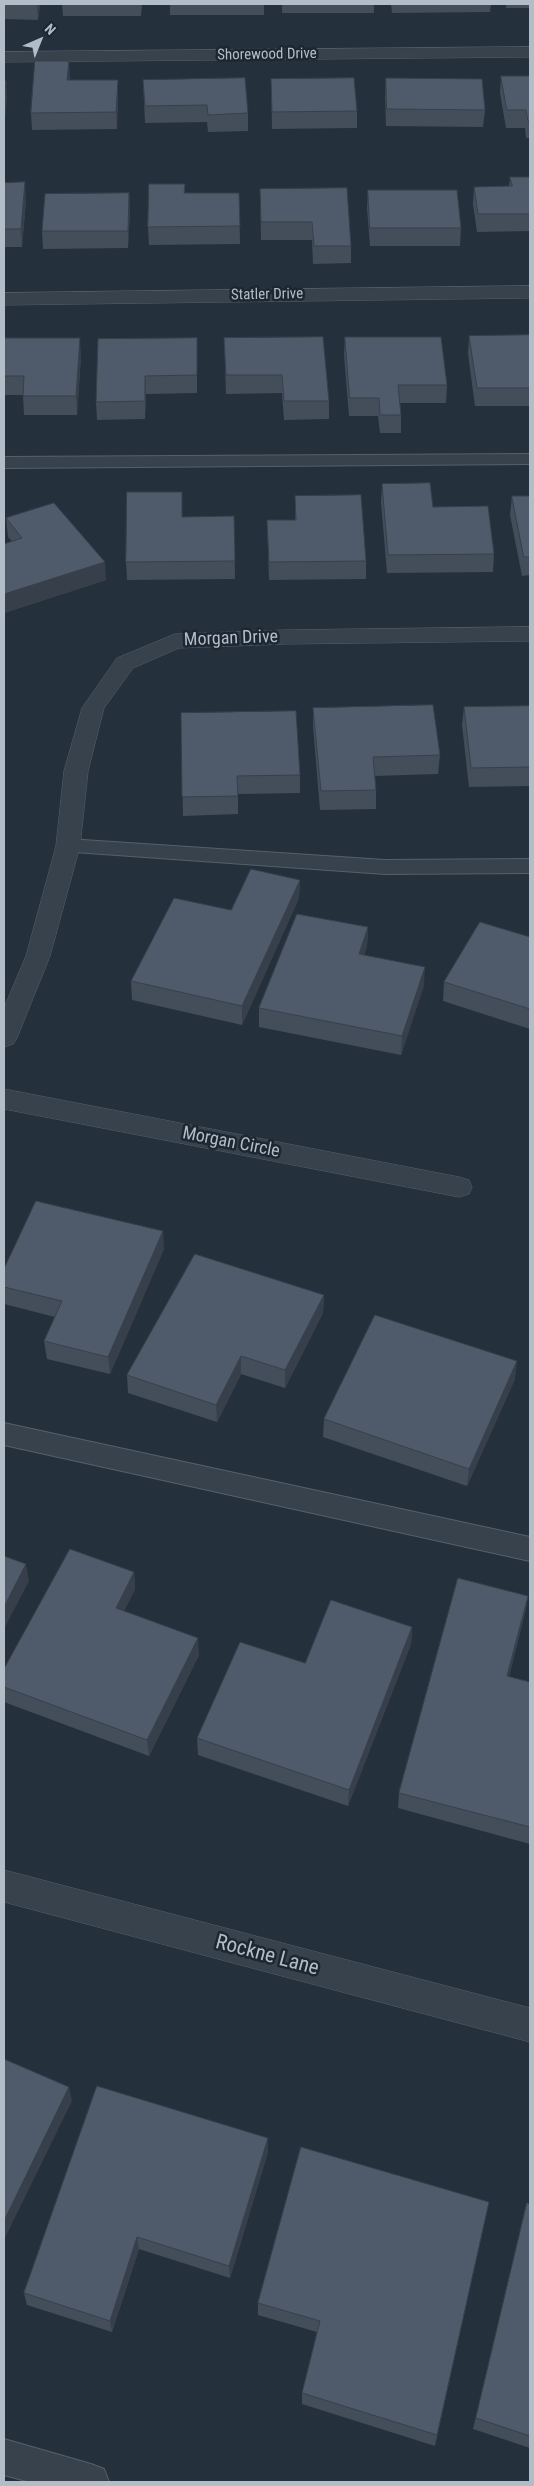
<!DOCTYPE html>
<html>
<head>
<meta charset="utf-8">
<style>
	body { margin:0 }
	#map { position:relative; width:534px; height:2486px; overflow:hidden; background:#24303c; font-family:"Roboto Condensed",sans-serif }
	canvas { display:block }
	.frame { position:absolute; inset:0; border:5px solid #b3bdc7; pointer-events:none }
	.north { position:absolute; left:15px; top:15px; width:50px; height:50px; -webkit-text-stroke:4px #1d2731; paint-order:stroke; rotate:44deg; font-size:14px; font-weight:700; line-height:20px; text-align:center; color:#b3bdc7 }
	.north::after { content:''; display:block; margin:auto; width:18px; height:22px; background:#b3bdc7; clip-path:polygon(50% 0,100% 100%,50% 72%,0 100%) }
</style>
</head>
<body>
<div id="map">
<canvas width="534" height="2486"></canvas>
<div class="frame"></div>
<div class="north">N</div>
</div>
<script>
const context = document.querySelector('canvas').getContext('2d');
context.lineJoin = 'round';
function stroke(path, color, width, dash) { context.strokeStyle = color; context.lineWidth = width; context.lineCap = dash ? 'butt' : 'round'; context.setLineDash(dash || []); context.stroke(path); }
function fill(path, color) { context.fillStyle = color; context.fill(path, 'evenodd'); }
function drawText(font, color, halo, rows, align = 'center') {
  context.font = font + ' "Roboto Condensed",sans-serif'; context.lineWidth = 5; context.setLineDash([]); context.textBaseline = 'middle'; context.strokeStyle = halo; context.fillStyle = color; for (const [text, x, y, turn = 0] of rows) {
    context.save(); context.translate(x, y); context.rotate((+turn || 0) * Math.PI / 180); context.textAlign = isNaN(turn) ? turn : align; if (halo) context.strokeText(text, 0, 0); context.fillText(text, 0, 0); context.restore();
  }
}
const lane = new Path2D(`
	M 530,454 L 530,464 L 4,468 L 4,457 Z
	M 68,839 L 385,860 L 530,859 L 530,873 L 385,874 L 60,851 L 57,846 L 60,841 Z
	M 4,1423 L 530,1537 L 530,1561 L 4,1445 Z
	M 4,2439 L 91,2464 L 104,2469 L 109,2482 L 30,2482 L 4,2475 Z`);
const street = new Path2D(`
	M 530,47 L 530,57 L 4,62 L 4,52 Z
	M 530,286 L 530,298 L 4,305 L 4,293 Z
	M 530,627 L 530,641 L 285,644 L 179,648 L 133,668 L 104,708 L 88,771 L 80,846 L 50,956 L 17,1038 L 13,1044 L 4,1047 L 4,1008 L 26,956 L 56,846 L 64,771 L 82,708 L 117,658 L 175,634 L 285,630 Z
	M 4,1089 L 459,1177 L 469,1180 L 472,1187 L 469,1194 L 459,1197 L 4,1109 Z
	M 4,1870 L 530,2008 L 530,2042 L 4,1902 Z`);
stroke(lane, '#56606a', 2);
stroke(street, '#56606a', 1);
fill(lane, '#38424c');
fill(street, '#38424c');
fill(new Path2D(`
	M 4,4 L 40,4 L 38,20 L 4,19 Z
	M 62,4 L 142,4 L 141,16 L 63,16 Z
	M 170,4 L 264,4 L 264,15 L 170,15 Z
	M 282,4 L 374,4 L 374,13 L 282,13 Z
	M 391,4 L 491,4 L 490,12 L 392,13 Z
	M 506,4 L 530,4 L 530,8 L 506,8 Z
	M 501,76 L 530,76 L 530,138 L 526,138 L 525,128 L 506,128 L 500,93 Z
	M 70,78 L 69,80 L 118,80 L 118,97 L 117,129 L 32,130 L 31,113 Z
	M 386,78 L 485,110 L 483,127 L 386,126 L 385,95 Z
	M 271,79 L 357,111 L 357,128 L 272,129 Z
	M 143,80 L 248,113 L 248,131 L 208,132 L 207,122 L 145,123 Z
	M 510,177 L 530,177 L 530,231 L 477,232 L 473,204 L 474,187 L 509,186 Z
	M 4,183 L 26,200 L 22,247 L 4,247 Z
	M 185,184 L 185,193 L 239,193 L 240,244 L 149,245 L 148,227 Z
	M 260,189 L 351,246 L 351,263 L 313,264 L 312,240 L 261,240 Z
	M 368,190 L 461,228 L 460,246 L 370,246 L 367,208 Z
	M 129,193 L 130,210 L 128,248 L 43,249 L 42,231 Z
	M 530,335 L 530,406 L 475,406 L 468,354 L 469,336 Z
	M 345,337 L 447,385 L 446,403 L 400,403 L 401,415 L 401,433 L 380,433 L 378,416 L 349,416 L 344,355 Z
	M 4,338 L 81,356 L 77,415 L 24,415 L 23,395 L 4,395 Z
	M 197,338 L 197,393 L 146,394 L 145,419 L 97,420 L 96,402 Z
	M 224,338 L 329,401 L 329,419 L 284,420 L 282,393 L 226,394 Z
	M 382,484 L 494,554 L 493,572 L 387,573 L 381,502 Z
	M 295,496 L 366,561 L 366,579 L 269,580 L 267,520 L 295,520 Z
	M 512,496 L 530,496 L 530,575 L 522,576 L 510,515 Z
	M 234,516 L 235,579 L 127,580 L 126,562 L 183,517 Z
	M 6,518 L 106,580 L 4,613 L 4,544 L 12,541 L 8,537 Z
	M 530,706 L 530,786 L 469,787 L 462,725 L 464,707 Z
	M 313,708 L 440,755 L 438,774 L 375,776 L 376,790 L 376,809 L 320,810 L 313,726 Z
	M 181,713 L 300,775 L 300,793 L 238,794 L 238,814 L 183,816 Z
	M 300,880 L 299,898 L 242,1025 L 132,1000 L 131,981 L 231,910 Z
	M 368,927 L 367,946 L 364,955 L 424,985 L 401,1055 L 259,1027 L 259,1008 Z
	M 530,937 L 530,1029 L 443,1001 L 444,982 Z
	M 164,1249 L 110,1374 L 47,1359 L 44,1341 L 55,1317 L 4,1304 L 4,1269 Z
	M 324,1295 L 323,1313 L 285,1388 L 241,1374 L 217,1422 L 128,1393 L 127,1375 Z
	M 515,1379 L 467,1486 L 323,1437 L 324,1419 Z
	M 134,1572 L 135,1589 L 124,1611 L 199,1655 L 149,1756 L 4,1702 L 4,1669 Z
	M 528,1596 L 525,1613 L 509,1677 L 530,1682 L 530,1844 L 398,1808 L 399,1793 Z
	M 412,1627 L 411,1644 L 348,1806 L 198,1755 L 197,1738 L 305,1663 Z
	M 268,2152 L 230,2278 L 139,2249 L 112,2332 L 27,2305 L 24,2293 Z
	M 527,2203 L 530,2204 L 530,2448 L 473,2429 Z
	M 486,2215 L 435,2446 L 302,2404 L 302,2393 L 317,2332 L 258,2315 L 258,2303 Z`), '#444e5b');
fill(new Path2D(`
	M 37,4 L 40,4 L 38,20 Z
	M 69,61 L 70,78 L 68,98 L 67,80 Z
	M 118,80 L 118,97 L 117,129 L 116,112 Z
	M 6,81 L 7,98 L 4,129 L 4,103 Z
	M 25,182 L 26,200 L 22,247 L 21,229 Z
	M 129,193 L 130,210 L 128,248 L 128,231 Z
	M 80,338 L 81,356 L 77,415 L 76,396 Z
	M 145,376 L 146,394 L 145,419 Z
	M 105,562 L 106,580 L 4,613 L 4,594 Z
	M 300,880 L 299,898 L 242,1025 L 242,1006 Z
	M 368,927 L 367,946 L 358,972 L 359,954 Z
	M 425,967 L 424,985 L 401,1055 L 402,1036 Z
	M 163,1231 L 164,1249 L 110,1374 L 108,1357 Z
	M 324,1295 L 323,1313 L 285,1388 L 285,1370 Z
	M 241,1356 L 241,1374 L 217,1422 L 216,1405 Z
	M 517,1361 L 515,1379 L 467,1486 L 469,1469 Z
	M 26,1564 L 29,1581 L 4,1629 L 4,1607 Z
	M 134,1572 L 135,1589 L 117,1625 L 116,1608 Z
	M 528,1596 L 525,1613 L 505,1693 L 507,1676 Z
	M 412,1627 L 411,1644 L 348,1806 L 349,1790 Z
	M 198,1638 L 199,1655 L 149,1756 L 147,1740 Z
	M 69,2087 L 72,2101 L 4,2240 L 4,2221 Z
	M 268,2138 L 268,2152 L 230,2278 L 229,2266 Z
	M 137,2237 L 139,2249 L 112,2332 L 110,2321 Z`), '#37404a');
const building = new Path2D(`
	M 35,61 L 69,61 L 67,80 L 118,80 L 116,112 L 31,113 Z
	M 501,76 L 530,76 L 530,121 L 528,121 L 526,110 L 507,110 Z
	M 245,78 L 248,113 L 208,115 L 207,105 L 145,106 L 143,80 Z
	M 354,78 L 357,111 L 272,112 L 271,79 Z
	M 386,78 L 482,79 L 485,110 L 387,109 Z
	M 4,81 L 6,81 L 4,103 Z
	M 510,177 L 530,177 L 530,214 L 478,214 L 474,187 L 512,186 Z
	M 25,182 L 21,229 L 4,229 L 4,183 Z
	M 149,184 L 185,184 L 184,193 L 239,193 L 240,226 L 148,227 Z
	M 347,188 L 351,246 L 314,246 L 312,222 L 261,222 L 260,189 Z
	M 368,190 L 457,190 L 461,228 L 370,228 Z
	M 129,193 L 128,231 L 42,231 L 45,194 Z
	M 530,335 L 530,388 L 477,388 L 469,336 Z
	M 323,337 L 329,401 L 284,401 L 282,375 L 226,375 L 224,338 Z
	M 345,337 L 441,337 L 447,385 L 398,385 L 401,415 L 380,415 L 379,398 L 350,398 Z
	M 4,338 L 80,338 L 76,396 L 23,396 L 24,376 L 4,376 Z
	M 197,338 L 197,375 L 145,376 L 145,401 L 96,402 L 98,339 Z
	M 430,483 L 433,507 L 488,506 L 494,554 L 388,555 L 382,484 Z
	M 127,492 L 182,492 L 182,517 L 234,516 L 235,561 L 126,562 Z
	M 361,495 L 366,561 L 269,562 L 267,520 L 296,520 L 295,496 Z
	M 512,496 L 530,496 L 530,557 L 524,557 Z
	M 54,503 L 105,562 L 4,594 L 4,544 L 22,538 L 6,518 Z
	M 433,705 L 440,755 L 373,757 L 376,790 L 321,791 L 313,708 Z
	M 530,706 L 530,767 L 471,768 L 464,707 Z
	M 296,711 L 300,775 L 237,776 L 238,796 L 182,797 L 181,713 Z
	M 251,869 L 300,880 L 242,1006 L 131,981 L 174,898 L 231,910 Z
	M 297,914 L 368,927 L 359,954 L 425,967 L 402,1036 L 259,1008 Z
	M 480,922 L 530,937 L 530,1009 L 444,982 Z
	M 36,1201 L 163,1231 L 108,1357 L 44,1341 L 62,1301 L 4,1287 L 4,1269 Z
	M 195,1254 L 324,1295 L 285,1370 L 241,1356 L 216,1405 L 127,1375 Z
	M 375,1315 L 517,1361 L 469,1469 L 324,1419 Z
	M 70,1549 L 134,1572 L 116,1608 L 198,1638 L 147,1740 L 4,1687 L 4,1669 Z
	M 4,1556 L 26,1564 L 4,1607 Z
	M 458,1578 L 528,1596 L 507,1676 L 530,1682 L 530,1827 L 399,1793 Z
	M 331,1600 L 412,1627 L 349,1790 L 197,1738 L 240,1642 L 305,1663 Z
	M 4,2059 L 69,2087 L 4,2221 Z
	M 97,2086 L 268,2138 L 229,2266 L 137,2237 L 110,2321 L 24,2293 Z
	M 301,2147 L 489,2202 L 437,2435 L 302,2393 L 320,2321 L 258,2303 Z
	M 527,2203 L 530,2204 L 530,2436 L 476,2418 Z`);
fill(building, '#4f5b6a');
stroke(building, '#37404a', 1);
drawText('15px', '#b3bdc7', '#1d2731', [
	["Shorewood Drive",267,55,-1],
	["Statler Drive",267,295,-1]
]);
drawText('18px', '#b3bdc7', '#1d2731', [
	["Morgan Drive",231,639,-2],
	["Morgan Circle",231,1143,11]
]);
drawText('21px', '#b3bdc7', '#1d2731', [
	["Rockne Lane",267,1956,15]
]);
</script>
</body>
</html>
